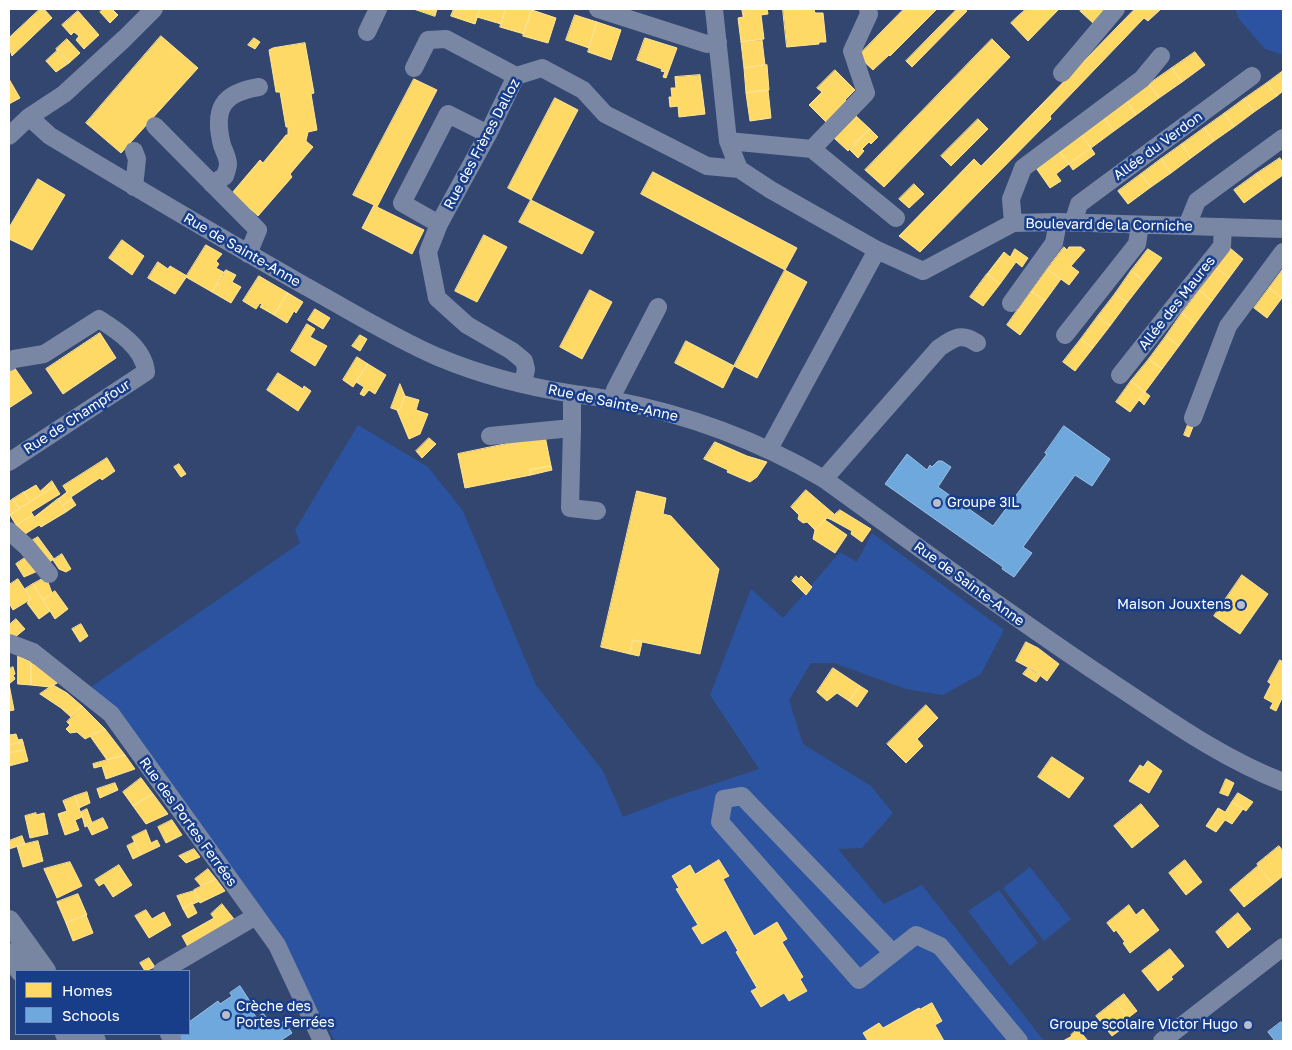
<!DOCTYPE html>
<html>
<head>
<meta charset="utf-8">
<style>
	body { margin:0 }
	#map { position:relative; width:1292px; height:1050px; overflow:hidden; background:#32466f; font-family:"Golos Text",sans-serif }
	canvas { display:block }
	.frame { position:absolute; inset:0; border:10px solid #fff; pointer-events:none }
	.legend { position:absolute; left:15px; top:970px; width:175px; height:65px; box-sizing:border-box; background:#183d89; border:1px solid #748bb8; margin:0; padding:6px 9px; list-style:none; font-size:15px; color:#fff }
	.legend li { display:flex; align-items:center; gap:10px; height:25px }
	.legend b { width:25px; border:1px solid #748bb8 }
</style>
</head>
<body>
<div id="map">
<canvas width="1292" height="1050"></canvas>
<div class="frame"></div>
<ul class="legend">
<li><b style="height:14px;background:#ffd966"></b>Homes</li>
<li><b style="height:14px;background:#6fa8dc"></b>Schools</li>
</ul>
</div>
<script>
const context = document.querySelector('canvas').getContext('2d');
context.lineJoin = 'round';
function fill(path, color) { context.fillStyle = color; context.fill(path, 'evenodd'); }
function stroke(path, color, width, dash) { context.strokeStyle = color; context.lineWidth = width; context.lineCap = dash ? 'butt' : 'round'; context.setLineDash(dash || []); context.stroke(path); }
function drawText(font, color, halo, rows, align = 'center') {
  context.font = font + ' "Golos Text",sans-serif'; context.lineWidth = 5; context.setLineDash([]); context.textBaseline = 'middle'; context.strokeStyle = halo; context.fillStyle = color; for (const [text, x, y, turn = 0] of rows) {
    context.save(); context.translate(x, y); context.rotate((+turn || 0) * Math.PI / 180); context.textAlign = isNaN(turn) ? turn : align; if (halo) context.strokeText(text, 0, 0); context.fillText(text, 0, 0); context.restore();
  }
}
fill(new Path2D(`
	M 1235,9 L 1283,9 L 1283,55 L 1265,49 L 1239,19 Z
	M 358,425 L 428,467 L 463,511 L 536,685 L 603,771 L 623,817 L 669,799 L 759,769 L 710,695 L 751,589 L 783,618 L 840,552 L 857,562 L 872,533 L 1004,630 L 981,674 L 943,695 L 906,689 L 834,663 L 811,663 L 789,700 L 803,744 L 871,786 L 893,813 L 862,848 L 838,849 L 884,904 L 922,885 L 1044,1041 L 335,1041 L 258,905 L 121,717 L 91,687 L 300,543 L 295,530 Z
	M 1030,867 L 1071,919 L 1044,941 L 1003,888 Z
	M 999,890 L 1038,943 L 1010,966 L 968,911 Z`), '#2c539f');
const homes = new Path2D(`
	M 40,9 L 44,9 L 52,18 L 12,56 L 9,47 L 9,38 Z
	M 103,9 L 112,9 L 118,15 L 110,23 L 100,12 Z
	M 414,9 L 437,9 L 435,16 Z
	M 454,9 L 480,9 L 475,24 L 451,16 Z
	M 480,9 L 506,9 L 501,24 L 477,17 Z
	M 506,9 L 532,10 L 524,34 L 500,27 Z
	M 742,9 L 767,9 L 768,14 L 761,15 L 764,39 L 741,42 L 738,18 L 743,17 Z
	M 783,9 L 814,9 L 815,13 L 823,13 L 826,42 L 819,42 L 819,44 L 787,47 Z
	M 904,9 L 937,9 L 890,56 L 889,55 L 873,70 L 858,56 Z
	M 957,9 L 964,9 L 967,11 L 912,67 L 906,61 Z
	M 1026,9 L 1059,9 L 1028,41 L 1011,23 Z
	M 1082,9 L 1109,9 L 1094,24 L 1080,11 Z
	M 1135,9 L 1161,9 L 1148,21 L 1144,18 L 1050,116 L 1051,119 L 920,252 L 899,236 L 974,159 L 981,166 Z
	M 532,10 L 556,18 L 548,43 L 523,36 Z
	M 78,11 L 99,35 L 84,49 L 76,40 L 79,36 L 74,32 L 71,35 L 62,25 Z
	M 575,15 L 597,22 L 589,48 L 566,40 Z
	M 597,22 L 621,30 L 611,60 L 588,52 Z
	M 161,36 L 198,68 L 121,153 L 86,123 Z
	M 254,38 L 260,42 L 255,49 L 248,45 Z
	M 645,38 L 677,48 L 666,78 L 663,77 L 665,72 L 661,71 L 662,69 L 637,60 Z
	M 67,39 L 80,53 L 69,63 L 56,49 Z
	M 992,39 L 1010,57 L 884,187 L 865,170 Z
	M 762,40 L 765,65 L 744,68 L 741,42 Z
	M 305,43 L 314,93 L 311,94 L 317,130 L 308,132 L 306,141 L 313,147 L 290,174 L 292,177 L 258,216 L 232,193 L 260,160 L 263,163 L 286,135 L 288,135 L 288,127 L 286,127 L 280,92 L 276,92 L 269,50 L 273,48 Z
	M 58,50 L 69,63 L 56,72 L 46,61 Z
	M 1195,52 L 1205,65 L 1182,82 L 1172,68 Z
	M 767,65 L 769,90 L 746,93 L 744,68 Z
	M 1172,68 L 1182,82 L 1159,98 L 1149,84 Z
	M 835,70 L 855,90 L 845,100 L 847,102 L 827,123 L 809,105 L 822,92 L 817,88 Z
	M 1283,71 L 1283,91 L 1277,96 L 1267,83 Z
	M 700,75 L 705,114 L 679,117 L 678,106 L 670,107 L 669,97 L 672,97 L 671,88 L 676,88 L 675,77 Z
	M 9,79 L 20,98 L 9,104 Z
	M 414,79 L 437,90 L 377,207 L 424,230 L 412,254 L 362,228 L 374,205 L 353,195 Z
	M 1267,83 L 1277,96 L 1254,112 L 1244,99 Z
	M 1149,84 L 1159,98 L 1136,115 L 1127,101 Z
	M 768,90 L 771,118 L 750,121 L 746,93 Z
	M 555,98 L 578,110 L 531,200 L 508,188 Z
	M 1244,99 L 1254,112 L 1234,127 L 1225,113 Z
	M 1127,101 L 1136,115 L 1114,131 L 1104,118 Z
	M 1225,113 L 1234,127 L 1214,141 L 1204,128 Z
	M 856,116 L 870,129 L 848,151 L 834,138 Z
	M 1104,118 L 1114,131 L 1091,148 L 1081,135 Z
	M 978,119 L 988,129 L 951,166 L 941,156 Z
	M 1204,128 L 1214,141 L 1191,158 L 1182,144 Z
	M 870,129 L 878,137 L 871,144 L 869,142 L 862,149 L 864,151 L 858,158 L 849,149 Z
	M 1081,135 L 1091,148 L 1069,164 L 1059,151 Z
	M 1182,144 L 1191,158 L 1171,173 L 1161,159 Z
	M 1091,148 L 1095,154 L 1073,170 L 1069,164 Z
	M 1059,151 L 1069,164 L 1056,174 L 1061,181 L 1050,188 L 1036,168 Z
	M 1280,158 L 1283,163 L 1283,175 L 1266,187 L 1256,174 Z
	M 1161,159 L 1171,173 L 1151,187 L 1141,174 Z
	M 653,172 L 797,248 L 785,270 L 641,194 Z
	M 1141,174 L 1151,187 L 1128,204 L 1118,191 Z
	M 1256,174 L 1266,187 L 1244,203 L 1234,190 Z
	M 38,179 L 65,195 L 32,250 L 9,239 L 9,228 Z
	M 914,184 L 924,194 L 909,208 L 899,199 Z
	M 531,200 L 594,232 L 582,254 L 519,222 Z
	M 484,235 L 507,247 L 477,302 L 455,291 Z
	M 122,240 L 144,256 L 132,275 L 109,258 Z
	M 206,245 L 222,254 L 216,261 L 219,264 L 216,268 L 225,273 L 212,292 L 186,277 Z
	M 1064,247 L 1067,250 L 1069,247 L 1081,247 L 1085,250 L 1071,266 L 1079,272 L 1069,285 L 1047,269 Z
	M 1230,248 L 1243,259 L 1229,278 L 1216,268 Z
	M 1015,249 L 1028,258 L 1022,267 L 1016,262 L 1000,284 L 987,274 L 1004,252 L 1010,257 Z
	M 1148,249 L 1162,258 L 1144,281 L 1131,271 Z
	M 158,262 L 168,269 L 170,266 L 187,276 L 175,294 L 148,278 Z
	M 1216,268 L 1229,278 L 1212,301 L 1199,290 Z
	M 1047,269 L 1061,279 L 1045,301 L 1031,291 Z
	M 1283,269 L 1283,297 L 1282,298 L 1269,288 Z
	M 226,270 L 236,275 L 232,282 L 241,287 L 231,303 L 212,292 Z
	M 785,270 L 807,282 L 757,378 L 734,366 Z
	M 1131,271 L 1144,281 L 1127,303 L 1115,294 Z
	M 987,274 L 1000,284 L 983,306 L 970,297 Z
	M 259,276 L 288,293 L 274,315 L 260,307 L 262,304 L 260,303 L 256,309 L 243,301 Z
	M 1269,288 L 1282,298 L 1267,318 L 1254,308 Z
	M 590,290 L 612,302 L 582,359 L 560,347 Z
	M 1199,290 L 1212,301 L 1195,324 L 1182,313 Z
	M 1031,291 L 1045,301 L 1020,335 L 1007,325 Z
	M 288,293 L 303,302 L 296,313 L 294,311 L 287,323 L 274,315 Z
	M 1115,294 L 1127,303 L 1110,326 L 1098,316 Z
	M 315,309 L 330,318 L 323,329 L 308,320 Z
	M 1182,313 L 1195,324 L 1179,346 L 1166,336 Z
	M 1098,316 L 1110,326 L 1093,348 L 1081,339 Z
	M 307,324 L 315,329 L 310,337 L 327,346 L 315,366 L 291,351 Z
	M 100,333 L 116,358 L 63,394 L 46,369 Z
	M 360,335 L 367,339 L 360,351 L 352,346 Z
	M 1166,336 L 1179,346 L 1162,369 L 1149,359 Z
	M 1081,339 L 1093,348 L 1075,371 L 1063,362 Z
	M 686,341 L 734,366 L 723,388 L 675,363 Z
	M 357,357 L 368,364 L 353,387 L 343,380 Z
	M 1149,359 L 1162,369 L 1145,392 L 1131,381 Z
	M 368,364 L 386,375 L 375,394 L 369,390 L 364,396 L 360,394 L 364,387 L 356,382 Z
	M 14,367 L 32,393 L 9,408 L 9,371 Z
	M 278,373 L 303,389 L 304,386 L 311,391 L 298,411 L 267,390 Z
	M 1131,381 L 1145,392 L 1130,412 L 1116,402 Z
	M 400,384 L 405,396 L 400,409 L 397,410 L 391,408 Z
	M 1145,392 L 1150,396 L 1144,405 L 1139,400 Z
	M 405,396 L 419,400 L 416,410 L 428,414 L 420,434 L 409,439 L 397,410 L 400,409 Z
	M 1189,422 L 1194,424 L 1189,437 L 1184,435 Z
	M 545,436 L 551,466 L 530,470 L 531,475 L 465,488 L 458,454 Z
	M 429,438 L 436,444 L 422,458 L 416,451 Z
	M 715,442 L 747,456 L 767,462 L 757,477 L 750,482 L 727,472 L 728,470 L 704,459 Z
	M 107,458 L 115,471 L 102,480 L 100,478 L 71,497 L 72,499 L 63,506 L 58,499 L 67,492 L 63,486 Z
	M 179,464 L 186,474 L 181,477 L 174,467 Z
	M 551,466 L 552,470 L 531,475 L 530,470 Z
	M 52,481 L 55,486 L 30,502 L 24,492 L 36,485 L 40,491 Z
	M 55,486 L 60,494 L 31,512 L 33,515 L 16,525 L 10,515 Z
	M 806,490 L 834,514 L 830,519 L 827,518 L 815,530 L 807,522 L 803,523 L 798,519 L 799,515 L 791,507 Z
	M 637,491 L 666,498 L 663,514 L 671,516 L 719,569 L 700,654 L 633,640 L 630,654 L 601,647 Z
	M 24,492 L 30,502 L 20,509 L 13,499 Z
	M 13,499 L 20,509 L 10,515 L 9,502 Z
	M 58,499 L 66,512 L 41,527 L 39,525 L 22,536 L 16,525 L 33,515 L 34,517 Z
	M 72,499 L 76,505 L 66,512 L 63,506 Z
	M 840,510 L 871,529 L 862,542 L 851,534 L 852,531 L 830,519 Z
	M 825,520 L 847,535 L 835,553 L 813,539 L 815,530 Z
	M 38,537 L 54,559 L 45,565 L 28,543 Z
	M 62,554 L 71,569 L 66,572 L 59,569 L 53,560 Z
	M 29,555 L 40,570 L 24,577 L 16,564 Z
	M 1242,575 L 1268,594 L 1240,634 L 1214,616 Z
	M 796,576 L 799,579 L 801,576 L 812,587 L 806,595 L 792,581 Z
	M 46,577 L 52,593 L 43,600 L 33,584 Z
	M 18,579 L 31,599 L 13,610 L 9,603 L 9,585 Z
	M 33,584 L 50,611 L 39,619 L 27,603 L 29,602 L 28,601 L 31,599 L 25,589 Z
	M 55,591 L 68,609 L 55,619 L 43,600 Z
	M 16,619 L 25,629 L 14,638 L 9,635 L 9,625 Z
	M 81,624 L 88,636 L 80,642 L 72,629 Z
	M 633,640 L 642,642 L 639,656 L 630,654 Z
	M 1026,642 L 1038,648 L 1059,664 L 1047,681 L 1033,670 L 1016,661 Z
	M 18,656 L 31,662 L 31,685 L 18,684 Z
	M 1280,660 L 1283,662 L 1283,696 L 1276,711 L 1270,708 L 1273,703 L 1264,698 L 1271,684 L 1268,682 Z
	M 31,663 L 48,672 L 59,682 L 50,687 L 31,685 Z
	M 13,667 L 15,674 L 13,675 L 15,679 L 9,684 L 14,710 L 9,711 L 9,669 Z
	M 833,668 L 860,686 L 849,701 L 837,693 L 827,701 L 817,692 Z
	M 1028,668 L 1040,676 L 1036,682 L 1023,674 Z
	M 53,685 L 67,693 L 82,706 L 71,717 L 61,708 L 40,694 Z
	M 860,686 L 868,691 L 857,707 L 849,701 Z
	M 926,705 L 938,718 L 917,739 L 923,746 L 906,763 L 887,744 Z
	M 82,706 L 105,729 L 85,739 L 77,732 L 70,733 L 66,729 L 70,725 L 67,722 Z
	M 105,729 L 125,755 L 107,760 L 90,736 Z
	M 9,731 L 10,735 L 16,734 L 18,740 L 22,739 L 23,742 L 9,745 Z
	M 23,742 L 25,750 L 9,753 L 9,745 Z
	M 25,750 L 28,761 L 9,766 L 9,753 Z
	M 125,755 L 135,769 L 106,779 L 102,766 L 94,768 L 93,764 Z
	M 1052,757 L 1084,778 L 1069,798 L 1038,777 Z
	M 1148,761 L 1162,771 L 1149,793 L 1129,781 L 1140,765 L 1143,767 Z
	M 141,778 L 153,794 L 133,806 L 123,792 Z
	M 1226,779 L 1234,783 L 1228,796 L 1220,793 Z
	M 115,783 L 118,790 L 100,798 L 97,789 Z
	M 87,792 L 90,803 L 79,808 L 75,796 Z
	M 1238,793 L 1253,802 L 1246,811 L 1232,802 Z
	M 153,794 L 168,814 L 146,824 L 133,806 Z
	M 75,796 L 82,817 L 75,820 L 79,830 L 65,835 L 58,814 L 67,811 L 63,801 Z
	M 1232,802 L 1243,809 L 1232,824 L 1225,820 L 1216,832 L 1206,826 L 1218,808 L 1225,812 Z
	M 1141,804 L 1159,826 L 1132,848 L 1114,826 Z
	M 87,809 L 92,823 L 85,827 L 81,812 Z
	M 36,813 L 36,815 L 44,813 L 48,834 L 30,838 L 25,816 Z
	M 103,818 L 108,828 L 92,835 L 87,825 Z
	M 172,820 L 182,835 L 166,843 L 158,827 Z
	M 146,830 L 151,843 L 157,840 L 160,846 L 141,855 L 132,837 Z
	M 22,836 L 25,844 L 9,849 L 9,841 Z
	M 38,841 L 43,861 L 23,867 L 17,846 Z
	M 135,842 L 141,855 L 133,859 L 127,846 Z
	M 1279,846 L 1283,851 L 1283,876 L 1273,884 L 1257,864 Z
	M 194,849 L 200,857 L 186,863 L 179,856 Z
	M 719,860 L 729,876 L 723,879 L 754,936 L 777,922 L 787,939 L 782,942 L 803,977 L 800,979 L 807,991 L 789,1001 L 784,993 L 761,1007 L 751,991 L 757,988 L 736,952 L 738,951 L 726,930 L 702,944 L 692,928 L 698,925 L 676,889 L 679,888 L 672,876 L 690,865 L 695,874 Z
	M 1185,860 L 1202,882 L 1186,895 L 1169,873 Z
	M 70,862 L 82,886 L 57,898 L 44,869 Z
	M 119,865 L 132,885 L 113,897 L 104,883 L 99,886 L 95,880 Z
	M 1258,866 L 1273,884 L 1244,907 L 1230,890 Z
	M 208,869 L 216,879 L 201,886 L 195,879 Z
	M 216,879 L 225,891 L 200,903 L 194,890 Z
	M 194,891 L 200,901 L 193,904 L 192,903 L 183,909 L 177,896 Z
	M 78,894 L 87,915 L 66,923 L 57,902 Z
	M 192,903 L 197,913 L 188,918 L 183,909 Z
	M 222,904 L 234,919 L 188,947 L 182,936 L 214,918 L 211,914 Z
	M 1129,905 L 1136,915 L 1143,909 L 1159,930 L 1130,953 L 1123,943 L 1125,942 L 1116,930 L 1114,932 L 1107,923 Z
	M 146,910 L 152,919 L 164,912 L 171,925 L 149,938 L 135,916 Z
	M 1238,913 L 1251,929 L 1228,948 L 1216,932 Z
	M 86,915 L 93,933 L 73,941 L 66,923 Z
	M 1170,949 L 1184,966 L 1171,977 L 1173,979 L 1158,991 L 1142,971 Z
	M 149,958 L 155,967 L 145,971 L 140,963 Z
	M 1124,994 L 1137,1011 L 1128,1018 L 1115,1001 Z
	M 1115,1001 L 1128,1018 L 1124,1021 L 1127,1025 L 1112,1036 L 1096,1016 Z
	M 932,1003 L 942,1021 L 935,1025 L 944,1041 L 868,1041 L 863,1033 L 879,1023 L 883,1028 L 919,1008 L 920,1009 Z
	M 1078,1029 L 1088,1041 L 1063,1041 L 1072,1036 L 1071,1035 Z`);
fill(homes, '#ffd966');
stroke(homes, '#ffe494', 1);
const schools = new Path2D(`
	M 1064,426 L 1110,459 L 1092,486 L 1075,475 L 1023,547 L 1032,553 L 1014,577 L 1002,569 L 1003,567 L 885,484 L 907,454 L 927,470 L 930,465 L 932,467 L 938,461 L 942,461 L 951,467 L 938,487 L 993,526 L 1047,454 L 1045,453 Z
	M 240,986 L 251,1003 L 248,1006 L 257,1018 L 263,1013 L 274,1028 L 284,1021 L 292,1033 L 280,1041 L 169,1041 L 179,1034 L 189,1034 L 189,1027 L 191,1026 L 189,1022 L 218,1001 L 220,1004 L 232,996 L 230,993 Z
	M 1281,1022 L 1283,1025 L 1283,1041 L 1275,1041 L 1268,1032 Z`);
fill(schools, '#6fa8dc');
stroke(schools, '#9ac2e6', 1);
stroke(new Path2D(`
	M 598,9 L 707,44 L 718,42
	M 714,9 L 728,141 L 739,169 L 771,190 L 877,250
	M 868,9 L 869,14 L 852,51 L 866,93 L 812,149 L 896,218
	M 367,32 L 378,9
	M 414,68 L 428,40 L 446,39 L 516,76
	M 1062,73 L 1116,9
	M 29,117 L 50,136 C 135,187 219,237 305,286 C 349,310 392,337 438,357 C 481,375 527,387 574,394 C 586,396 599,397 612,400 C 686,414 759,441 824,479 C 921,549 1017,620 1117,686 C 1170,721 1223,759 1283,782
	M 155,126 L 258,230 L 248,254
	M 9,136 L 29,117 L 64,94 L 125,38 L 154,9
	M 728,141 L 812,149
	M 134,151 L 137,159 L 134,187
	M 212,184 L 225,176 C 226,172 228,168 228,164 C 228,158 224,151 222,145 C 213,109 222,93 259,87
	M 1013,223 L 1011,199 L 1023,168 L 1142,79 L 1161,56
	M 1073,223 L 1079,204 L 1252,76
	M 439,224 L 402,203 L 448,114 L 488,134
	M 1187,226 L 1197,201 L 1283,138
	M 1011,303 L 1054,243 L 1058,222
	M 1065,335 L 1137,244 L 1140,225
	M 9,362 L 14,359 L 44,354 L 99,319 C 118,331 144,348 146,372 L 9,462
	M 1120,375 L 1222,246 L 1223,227
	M 523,384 L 526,369 L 524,361 L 512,351 L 467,325 L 437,298 L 428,252 L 439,224 L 488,134 L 516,76 L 542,68 L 583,90 L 605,114 L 707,166 L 739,169
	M 612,400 L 615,390 L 658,307
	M 1193,418 L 1228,326 L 1283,252
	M 572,428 L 570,508 L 597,511
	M 490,436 L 572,428 L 572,394
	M 769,449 L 877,250 L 923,271 L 1013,223 L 1058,222 L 1283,229
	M 824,479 L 939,348 C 954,338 961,332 977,343
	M 9,531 L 27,547 L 49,574
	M 9,643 L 33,652 L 111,714 L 277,945 L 322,1041
	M 893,953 L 742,796 L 724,799 L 720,822 L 859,980 L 916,935 L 940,946 L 1019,1041
	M 162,971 L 256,916
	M 169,1034 L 172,1038
	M 1162,1041 L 1283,947`), '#7987a4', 18);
stroke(new Path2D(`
	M 9,921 L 45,971
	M 9,954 L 21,971
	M 66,1034 L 71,1041
	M 89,1034 L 95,1041`), '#7886a2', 22);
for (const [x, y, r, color] of [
	[937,503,5,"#b7becd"],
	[1241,605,5,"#b7becd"],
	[226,1015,5,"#b7becd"],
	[1248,1025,5,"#b7becd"]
]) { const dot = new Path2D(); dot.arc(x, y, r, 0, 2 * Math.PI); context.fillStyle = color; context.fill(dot); stroke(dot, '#183d89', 2); }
drawText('14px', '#fff', '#183d89', [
	["Rue des Frères Dalloz",482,144,-62],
	["Allée du Verdon",1158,146,-36],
	["Boulevard de la Corniche",1109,225,1],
	["Rue de Sainte-Anne",242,250,30],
	["Allée des Maures",1177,303,-52],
	["Rue de Sainte-Anne",613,403,12],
	["Rue de Champfour",77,417,-33],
	["Rue de Sainte-Anne",969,584,36],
	["Rue des Portes Ferrées",188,822,54]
]);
drawText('14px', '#fff', '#183d89', [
	["Groupe 3iL",947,503],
	["Maison Jouxtens",1231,605,"right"],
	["Crèche des",236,1007],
	["Portes Ferrées",236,1023],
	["Groupe scolaire Victor Hugo",1238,1025,"right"]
], 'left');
</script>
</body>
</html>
